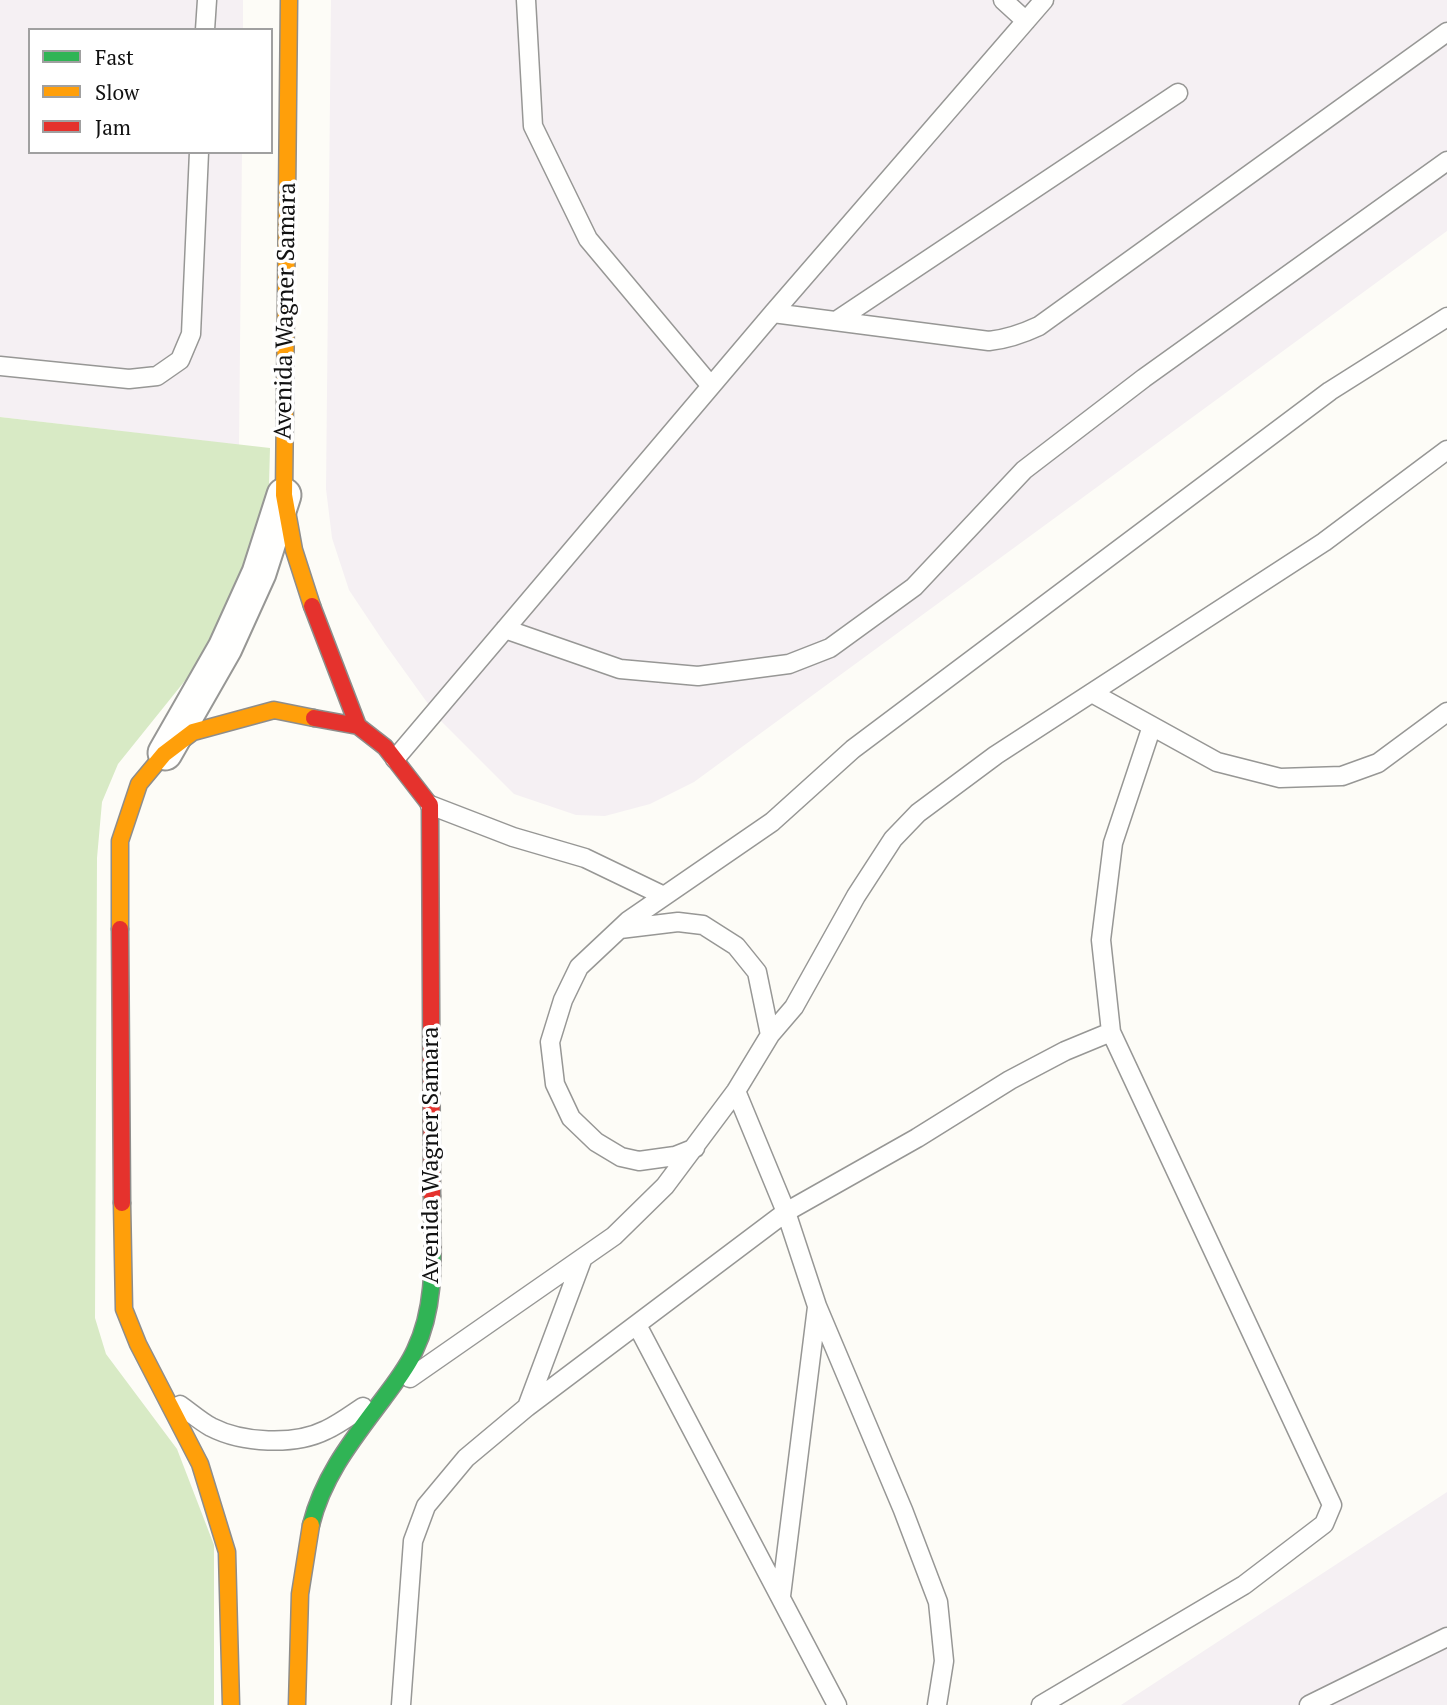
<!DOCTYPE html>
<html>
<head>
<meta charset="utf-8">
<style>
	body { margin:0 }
	#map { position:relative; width:1447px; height:1705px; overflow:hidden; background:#fdfcf7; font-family:"PT Serif",serif }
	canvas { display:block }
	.legend { position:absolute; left:28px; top:28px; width:245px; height:126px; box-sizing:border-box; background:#fff; border:2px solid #a0a0a0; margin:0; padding:9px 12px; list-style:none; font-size:21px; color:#111 }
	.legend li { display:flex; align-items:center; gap:14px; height:35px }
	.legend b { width:35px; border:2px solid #a0a0a0 }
</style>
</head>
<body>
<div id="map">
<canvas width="1447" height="1705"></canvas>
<ul class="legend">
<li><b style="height:9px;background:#30b455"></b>Fast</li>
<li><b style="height:9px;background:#ff9f0a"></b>Slow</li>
<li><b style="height:9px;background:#e5322d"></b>Jam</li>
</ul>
</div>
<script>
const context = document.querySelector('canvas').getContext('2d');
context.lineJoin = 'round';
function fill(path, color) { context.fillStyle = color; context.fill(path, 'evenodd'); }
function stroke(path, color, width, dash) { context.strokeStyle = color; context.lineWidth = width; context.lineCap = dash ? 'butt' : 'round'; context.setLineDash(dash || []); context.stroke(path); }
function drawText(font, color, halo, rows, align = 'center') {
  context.font = font + ' "PT Serif",serif'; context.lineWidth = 7; context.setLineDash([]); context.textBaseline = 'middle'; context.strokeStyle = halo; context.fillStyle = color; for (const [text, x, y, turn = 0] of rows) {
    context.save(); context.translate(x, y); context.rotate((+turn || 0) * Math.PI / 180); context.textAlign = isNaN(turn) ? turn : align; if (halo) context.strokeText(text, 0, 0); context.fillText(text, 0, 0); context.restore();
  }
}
fill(new Path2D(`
	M 0,0 L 243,0 L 243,30 L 30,30 L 30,152 L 242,152 L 239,445 L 0,417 Z
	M 331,0 L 1447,0 L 1447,231 L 694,782 L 650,804 L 605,816 L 576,815 L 514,794 L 439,719 L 385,644 L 349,590 L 332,538 L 326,489 Z
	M 1447,1492 L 1447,1705 L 1121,1705 Z`), '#f5f0f3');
fill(new Path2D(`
	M 0,417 L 270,448 L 268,520 L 200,662 L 118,764 L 102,802 L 97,858 L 95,1318 L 106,1354 L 177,1449 L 214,1545 L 214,1705 L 0,1705 Z`), '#d8eac5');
const lane = new Path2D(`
	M 526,0 L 533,126 L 588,239 L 711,386
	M 1003,0 L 1026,21
	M 205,30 L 207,0
	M 773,313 L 989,341 C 1008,339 1022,334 1039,326 L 1447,32
	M 836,321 L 1178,93
	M 0,366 L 129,379 L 157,376 L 180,360 L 191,334 L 199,152
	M 505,629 L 620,669 L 698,676 L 789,664 L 830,648 L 914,587 L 1024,470 L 1144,378 L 1447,161
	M 1092,693 L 1217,762 L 1280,778 L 1342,776 L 1378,763 L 1447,712
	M 395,759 L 773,313 L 1044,0
	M 430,805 L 513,837 L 585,858 L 664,896
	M 620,929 L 678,922 L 703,925 L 736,946 L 757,972 L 770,1035
	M 736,1091 L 786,1212 L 917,1138 L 1010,1080 L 1065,1051 L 1111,1032
	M 695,1148 L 675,1156 L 639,1161 L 621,1157 L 596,1142 L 571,1118 L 555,1084 L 550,1042 L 563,1000 L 579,967 L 628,921 L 772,822 L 853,749 L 1330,391 L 1447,317
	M 637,1325 L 837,1705
	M 410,1378 L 614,1236 L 665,1186 L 736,1091 L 770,1035 L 794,1007 L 856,896 L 893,839 L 918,813 L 996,755 L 1324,542 L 1447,450
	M 180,1405 C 190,1412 200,1421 211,1427 C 242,1443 294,1446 326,1430 C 339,1424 351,1415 363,1407
	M 527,1407 L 582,1260
	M 781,1596 L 817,1307
	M 401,1705 L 413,1541 L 426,1506 L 466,1458 L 527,1407 L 786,1212 L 817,1306 L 903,1510 L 938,1602 L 944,1661 L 937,1705
	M 1041,1705 L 1244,1585 L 1324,1524 L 1332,1505 L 1111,1032 L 1101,940 L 1113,843 L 1152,726
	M 1309,1705 L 1447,1637`);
const street = new Path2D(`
	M 165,753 L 225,648 L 259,573 L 284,495`);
const fast = new Path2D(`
	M 311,1525 C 323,1476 353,1439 383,1399 C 394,1384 407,1368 415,1350 C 438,1302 432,1248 432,1196`);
const slow = new Path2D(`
	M 289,0 L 284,495 L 294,550 L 312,606
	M 120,929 L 120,841 L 139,784 L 164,754 L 193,732 L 274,710 L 314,718
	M 122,1203 L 124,1309 L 138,1344 L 200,1464 L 227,1552 L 231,1705
	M 297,1705 L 300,1594 L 311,1525`);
const jam = new Path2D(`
	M 312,606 L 358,726
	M 314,718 L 358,726 L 385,747 L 430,805 L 432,1196
	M 120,929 L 122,1203`);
stroke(lane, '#979795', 21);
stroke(street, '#979795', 37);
stroke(fast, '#8e8d8b', 19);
stroke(slow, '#8e8d8b', 19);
stroke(jam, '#8e8d8b', 19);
stroke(lane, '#fffffe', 18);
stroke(street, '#fffffe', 33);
stroke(fast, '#30b455', 16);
stroke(slow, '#ff9f0a', 16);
stroke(jam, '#e5322d', 16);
drawText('24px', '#111', '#fff', [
	["Avenida Wagner Samara",286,311,-89],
	["Avenida Wagner Samara",431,1155,-90]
]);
</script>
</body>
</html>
